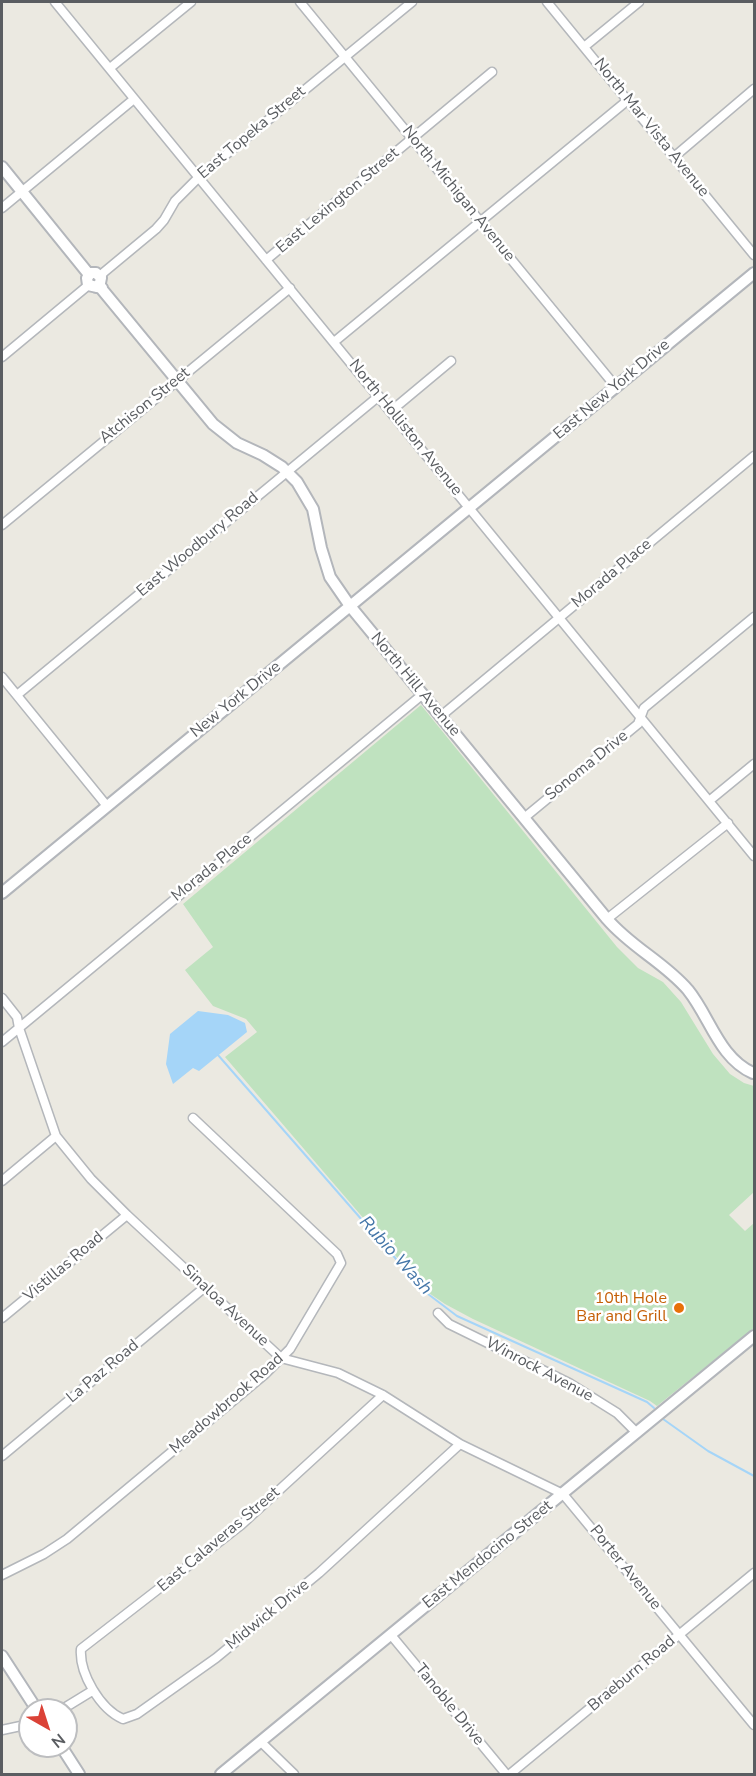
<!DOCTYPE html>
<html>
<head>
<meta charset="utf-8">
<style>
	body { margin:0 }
	#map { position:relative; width:756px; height:1776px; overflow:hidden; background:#ebe9e1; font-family:"Nunito Sans",sans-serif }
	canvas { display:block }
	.frame { position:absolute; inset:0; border:3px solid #5a5d61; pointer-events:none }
	.north { position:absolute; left:18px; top:1698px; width:60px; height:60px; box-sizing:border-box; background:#fff; border:2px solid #bdbec0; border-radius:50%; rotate:141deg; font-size:16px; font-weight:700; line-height:24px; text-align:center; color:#5a5d61 }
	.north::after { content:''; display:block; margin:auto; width:21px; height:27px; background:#db4237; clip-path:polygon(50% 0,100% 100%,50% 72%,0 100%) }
</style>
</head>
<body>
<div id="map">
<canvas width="756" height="1776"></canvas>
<div class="frame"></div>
<div class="north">N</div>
</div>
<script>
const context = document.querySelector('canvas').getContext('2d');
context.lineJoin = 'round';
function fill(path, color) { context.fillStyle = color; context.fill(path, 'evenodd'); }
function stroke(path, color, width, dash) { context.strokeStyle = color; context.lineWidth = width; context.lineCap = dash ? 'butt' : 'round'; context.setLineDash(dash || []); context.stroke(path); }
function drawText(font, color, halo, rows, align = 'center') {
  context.font = font + ' "Nunito Sans",sans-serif'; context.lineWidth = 5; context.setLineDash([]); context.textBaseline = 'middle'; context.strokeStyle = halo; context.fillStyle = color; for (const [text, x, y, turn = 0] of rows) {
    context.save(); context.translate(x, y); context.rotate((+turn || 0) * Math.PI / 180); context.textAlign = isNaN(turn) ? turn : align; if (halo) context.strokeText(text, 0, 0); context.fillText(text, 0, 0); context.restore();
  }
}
fill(new Path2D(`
	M 421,705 L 617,947 L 638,968 L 663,982 L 681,1002 L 713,1054 L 730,1074 L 744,1083 L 754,1086 L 754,1192 L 729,1215 L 745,1231 L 754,1223 L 754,1328 L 657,1406 L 650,1401 L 473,1319 L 445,1304 L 426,1291 L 225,1057 L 257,1032 L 246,1019 L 213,1006 L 185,970 L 213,947 L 183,904 Z`), '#bfe2bf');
fill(new Path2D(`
	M 198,1011 L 228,1015 L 245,1023 L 247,1032 L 199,1071 L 193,1068 L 173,1084 L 166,1064 L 170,1034 Z`), '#a5d5f8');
stroke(new Path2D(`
	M 218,1055 L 424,1291 L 457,1316 L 647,1402 L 654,1408
	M 663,1419 L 708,1451 L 754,1476`), '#a5d5f8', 2);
const street = new Path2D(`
	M 55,2 L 754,856
	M 300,2 L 616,387
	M 547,2 L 754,255
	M 584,47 L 639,2
	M 110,68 L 191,2
	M 674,157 L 754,89
	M 2,208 L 134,99
	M 266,260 L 492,72
	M 101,278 L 103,273 L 156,229 L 164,220 L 175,201 L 201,175 L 412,2
	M 334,342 L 628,100
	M 2,357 L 85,288
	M 391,411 L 451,361
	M 2,525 L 290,288
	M 2,677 L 107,806
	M 17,695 L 379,396
	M 441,716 L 754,456
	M 709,801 L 754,764
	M 524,818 L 638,724 L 644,708 L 754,617
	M 607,919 L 728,823
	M 2,998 L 17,1017 L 19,1028 L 56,1136 L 91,1179 L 127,1215 L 281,1358 L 338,1373 L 383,1395 L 460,1444 L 563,1494 L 754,1725
	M 2,1042 L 423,694
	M 2,1181 L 56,1136
	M 438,1313 L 449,1324 L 569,1383 L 617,1413 L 637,1433
	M 2,1318 L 127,1215
	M 383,1395 L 241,1525 L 81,1649 C 79,1673 100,1709 123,1719 L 137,1714 L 216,1658 L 319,1573 L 460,1444
	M 2,1456 L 205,1287
	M 2,1575 L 44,1554 L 67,1539 L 264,1375 L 290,1349 L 341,1263 L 337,1254 L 193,1118
	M 391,1635 L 506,1774
	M 61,1710 L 92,1691
	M 2,1730 L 30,1724
	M 261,1742 L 294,1774
	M 510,1774 L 754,1573`);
const secondary = new Path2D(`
	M 2,167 L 87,272
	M 100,283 L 100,287 L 213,424 L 237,443 L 263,455 L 282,467 L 297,482 L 313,509 L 321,548 L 330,577 L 350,606 L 607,919 C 632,948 664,962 688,990 C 710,1017 719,1058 753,1073
	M 96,287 L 100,283 L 101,278 L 96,273 L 91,273 L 87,278 L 88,285 L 102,288
	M 2,893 L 754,273
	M 2,1656 L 37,1710
	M 61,1746 L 79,1774
	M 221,1774 L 754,1336`);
stroke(street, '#b4b7bb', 11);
stroke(secondary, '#b3b6bb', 14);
stroke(street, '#fff', 8);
stroke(secondary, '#fff', 10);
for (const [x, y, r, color] of [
	[679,1308,6,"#e8710a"]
]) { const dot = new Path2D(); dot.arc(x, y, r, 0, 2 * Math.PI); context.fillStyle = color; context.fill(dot); stroke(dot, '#fff', 2); }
drawText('16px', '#5a5d61', '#fff', [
	["North Mar Vista Avenue",651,128,51],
	["East Topeka Street",252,133,-40],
	["North Michigan Avenue",458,194,51],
	["East Lexington Street",338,201,-40],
	["East New York Drive",612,390,-40],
	["Atchison Street",145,406,-39],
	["North Holliston Avenue",405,428,51],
	["East Woodbury Road",198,545,-40],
	["Morada Place",612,574,-40],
	["North Hill Avenue",415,685,50],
	["New York Drive",236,700,-39],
	["Sonoma Drive",587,766,-39],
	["Morada Place",212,868,-39],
	["Vistillas Road",64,1267,-40],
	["Sinaloa Avenue",225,1306,43],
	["Winrock Avenue",539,1370,28],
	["La Paz Road",103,1372,-40],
	["Meadowbrook Road",227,1404,-41],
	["East Calaveras Street",219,1540,-40],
	["East Mendocino Street",488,1555,-39],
	["Porter Avenue",625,1568,51],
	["Midwick Drive",268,1615,-39],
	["Braeburn Road",632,1674,-40],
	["Tanoble Drive",449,1705,51]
]);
drawText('16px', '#c56008', '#fff', [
	["10th Hole",667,1299],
	["Bar and Grill",667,1317]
], 'right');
drawText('italic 18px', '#4476a8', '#fff', [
	["Rubio Wash",395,1256,48]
]);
</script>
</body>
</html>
